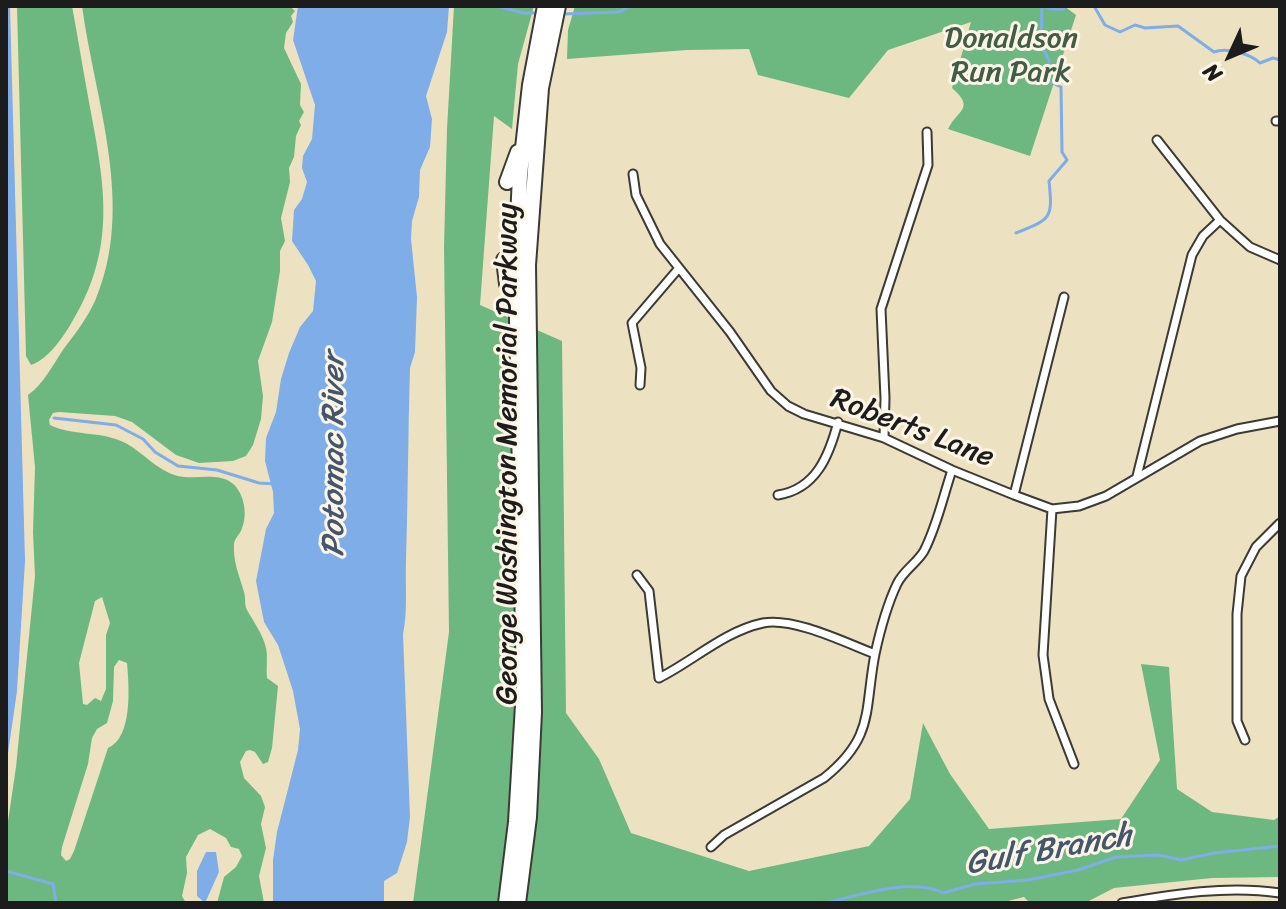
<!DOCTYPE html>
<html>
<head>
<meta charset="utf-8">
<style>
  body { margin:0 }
  #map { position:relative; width:1286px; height:909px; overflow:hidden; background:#ece2c1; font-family:Sriracha,sans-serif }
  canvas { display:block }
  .frame { position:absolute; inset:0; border:8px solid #1c1c1c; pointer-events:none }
  .north { position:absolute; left:1190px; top:16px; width:80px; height:80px; -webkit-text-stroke:6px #fcf5e5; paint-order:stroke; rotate:226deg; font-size:22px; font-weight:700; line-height:32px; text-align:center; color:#1c1c1c }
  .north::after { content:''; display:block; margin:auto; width:28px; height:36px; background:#1c1c1c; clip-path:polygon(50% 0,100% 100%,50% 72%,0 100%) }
</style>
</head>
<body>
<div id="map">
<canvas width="1286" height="909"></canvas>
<div class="frame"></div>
<div class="north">N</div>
</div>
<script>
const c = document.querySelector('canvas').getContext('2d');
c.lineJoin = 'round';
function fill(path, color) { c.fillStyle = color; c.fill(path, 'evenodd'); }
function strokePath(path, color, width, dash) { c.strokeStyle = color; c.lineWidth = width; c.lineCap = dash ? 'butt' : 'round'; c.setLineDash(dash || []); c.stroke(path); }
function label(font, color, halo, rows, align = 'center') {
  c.font = font + ' Sriracha,sans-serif'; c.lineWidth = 6; c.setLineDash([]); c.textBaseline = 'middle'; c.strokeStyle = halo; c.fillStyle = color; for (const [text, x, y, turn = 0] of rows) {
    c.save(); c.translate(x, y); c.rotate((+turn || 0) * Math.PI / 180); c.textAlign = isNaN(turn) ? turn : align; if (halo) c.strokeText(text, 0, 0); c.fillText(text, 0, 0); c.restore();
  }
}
fill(new Path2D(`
  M17,6H72C78,38 83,70 89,102C105,187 118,249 69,327C60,341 48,359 31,365L26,356Z
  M82,6H290L295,11L291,16L293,22L286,33L284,48L301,84L300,105L304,112L299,121L301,125L296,136L294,157L289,168L290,182L281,218L285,241L280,251V271L272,322L258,361L263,396L261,419L253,445L246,456L233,461L199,463L176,455L132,422L115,416L59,412L53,413L49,420L50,425C73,436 98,431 121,441C142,450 155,470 178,476C194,480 218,472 232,483C244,492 248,515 242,528C240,535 235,537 234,544C233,562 239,575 244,592C246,598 244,604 247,610C253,621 263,634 266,648C268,657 266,668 267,678L278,686L272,748L268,762L263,764L255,752L250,750L246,751L240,762L244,778L261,796L265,807L261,824L266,848L259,876L264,903H217L224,877L236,867L242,856L239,849L231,847L226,838L210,829L198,835L186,857L187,873L182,896L186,903H6V835L16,767L35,576L33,532L35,467L28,395C44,384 53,364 65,347C76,333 87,318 95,301C136,206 95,102 82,6ZM102,597L110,623L106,635V689L101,701L95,698L87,705L83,704L79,663L95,601ZM119,660L127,663C129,687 133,737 108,748L74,851L70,859L66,861L61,855L62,847L88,764L92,738L97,729L107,723L113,701L114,667Z
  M454,6H534L518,64L512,129L494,116L480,305L562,341L566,713L599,759L631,833L749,871L869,846L910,799L923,723L950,774L989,829L1121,819L1160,760L1141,664L1169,667L1177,789L1212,812L1274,820L1280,816V877L1212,878L1114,888L1085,903H1030L1024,897L1000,903H413L449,632L444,247L447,129Z
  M575,6H1064L1076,15L1030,156L948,129C957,110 976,109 952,88L971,22L888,50L849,98L758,75L749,49L687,50L567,59L568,30Z`), '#6db880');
fill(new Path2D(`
  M6,6H10L25,561L17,691L6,767Z
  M298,6H449L447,32L426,96L432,119L430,147L420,170L419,197L412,221L411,239L417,297L415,352L410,368C408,432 408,496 406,560C405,585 408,611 403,634L410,817L407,842L397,873L384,881V903H273V860L277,832L298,750L300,729L293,691L278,645L264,622L256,581L266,529L274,513L273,492L265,461L266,438L276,412L281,379L289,353L300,327L313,311L316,281L308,265L292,241L294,210L302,199L307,182L302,168L303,156L312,139L315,105L293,40Z
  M206,852H216L219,872L205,903L197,896V871Z`), '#7eade8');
strokePath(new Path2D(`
  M497,6L523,13H539
  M1044,6L1051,9H1063L1066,6
  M1094,6L1105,25L1120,32L1135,25L1145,28L1178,26L1214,52C1226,47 1251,54 1260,63L1273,58L1280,60
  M563,14L619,12L630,6
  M1016,233C1051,219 1053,219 1049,181L1067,160L1062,152L1061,87L1048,81L1049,60L1041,45L1042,6
  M54,418L116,425L143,439L155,452L178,466L217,470L259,483L275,484
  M6,871L53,884L56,903
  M826,903C859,895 911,877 943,893L975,884L1028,880L1078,870L1116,857L1159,855L1181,860L1214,853L1280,846`), '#7eade8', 3);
const street = new Path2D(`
  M1276,121H1280
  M1157,140L1220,220L1250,247L1280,260
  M633,174L636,195L660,244L730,332L771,391L788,406L804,414L884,438L952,470L1014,495L1052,509L1079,506L1106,496L1200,441L1237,429L1280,421
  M640,385L641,368L632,323L679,268
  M884,438L885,398L881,309L928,165L927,132
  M1137,476L1192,255L1203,236L1220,220
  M778,495C816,489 829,456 838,422
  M1014,495L1064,297
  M1052,509L1043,655L1049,699L1074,764
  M637,575L649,591L659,678C693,661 725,631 763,623C794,617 846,643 875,654
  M1245,740L1237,721V614L1241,576L1256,547L1280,523
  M711,847L724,835L824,778C875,737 864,711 875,654C880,631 887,605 897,584C903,571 917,563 924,551C937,526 943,497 952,470
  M1122,903C1174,894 1227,885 1280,893`);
const highway = new Path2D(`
  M507,182L518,152
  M504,260L507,284L513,298
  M506,903L516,822L524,688L516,265L520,175L530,85L545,6
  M518,903L529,817L534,712L528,265L541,88L558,6`);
strokePath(street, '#3b3a35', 11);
strokePath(highway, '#3b3a35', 18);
strokePath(street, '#fff', 7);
strokePath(highway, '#fff', 14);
label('30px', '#415d47', '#fcf5e5', [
  ["Donaldson",1011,39],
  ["Run Park",1011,73]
]);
label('30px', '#1c1c1c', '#fcf5e5', [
  ["Roberts Lane",912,429,21],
  ["George Washington Memorial Parkway",508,454,-90]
]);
label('italic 32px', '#43566e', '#fcf5e5', [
  ["Potomac River",335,455,-90],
  ["Gulf Branch",1049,851,-10]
]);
</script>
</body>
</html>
